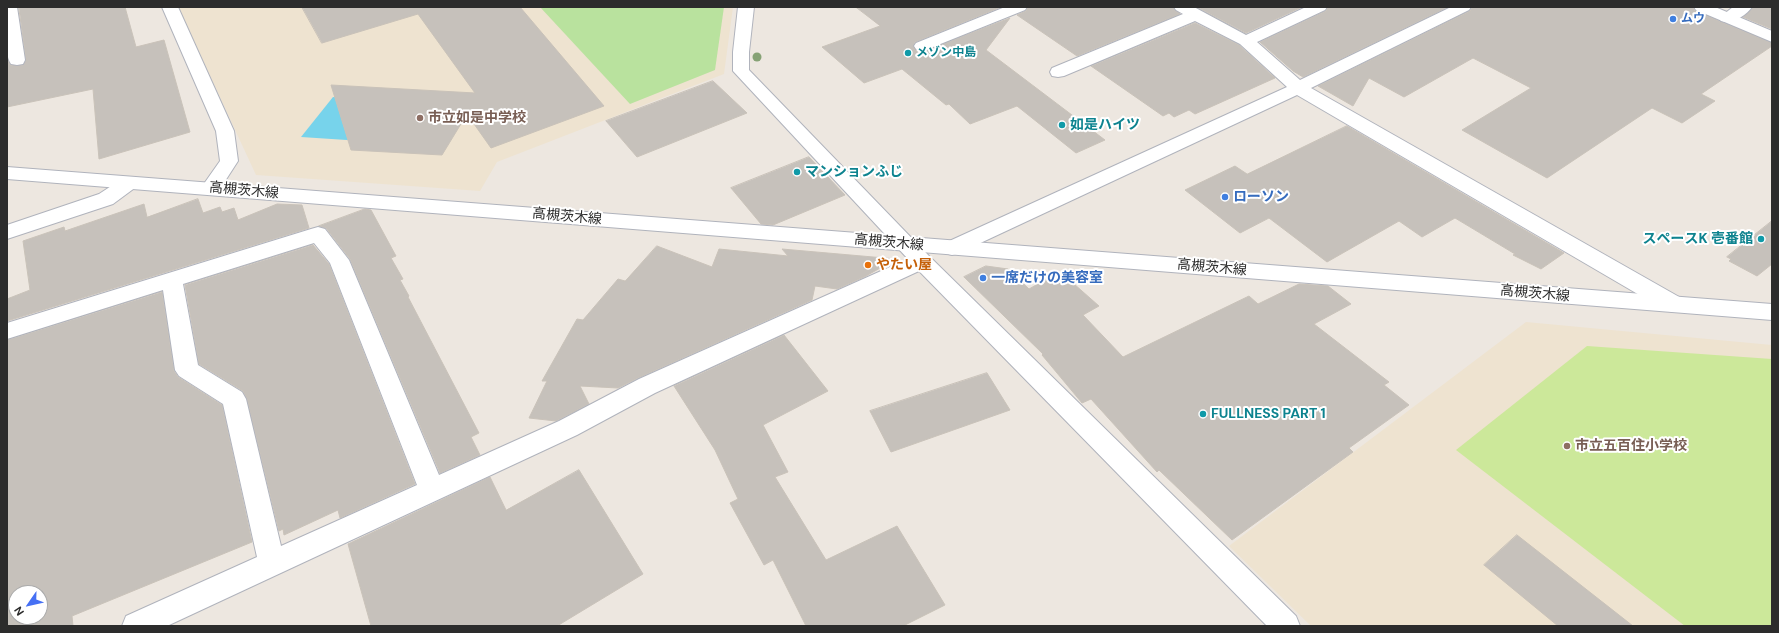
<!DOCTYPE html>
<html>
<head>
<meta charset="utf-8">
<style>
  body { margin:0 }
  #map { position:relative; width:1779px; height:633px; overflow:hidden; background:#ede7e0; font-family:"DM Sans",sans-serif }
  canvas { display:block }
  .frame { position:absolute; inset:0; border:8px solid #2c2c2c; pointer-events:none }
  .north { position:absolute; left:8px; top:585px; width:40px; height:40px; box-sizing:border-box; background:#fff; border:1px solid #ababab; border-radius:50%; rotate:236deg; font-size:11px; font-weight:700; line-height:16px; text-align:center; color:#2c2c2c }
  .north::after { content:''; display:block; margin:auto; width:14px; height:18px; background:#4670f4; clip-path:polygon(50% 0,100% 100%,50% 72%,0 100%) }
</style>
</head>
<body>
<div id="map">
<canvas width="1779" height="633"></canvas>
<div class="frame"></div>
<div class="north">N</div>
</div>
<script>
const c = document.querySelector('canvas').getContext('2d');
c.lineJoin = 'round';
function fill(path, color) { c.fillStyle = color; c.fill(path, 'evenodd'); }
function strokePath(path, color, width, dash) { c.strokeStyle = color; c.lineWidth = width; c.lineCap = dash ? 'butt' : 'round'; c.setLineDash(dash || []); c.stroke(path); }
function label(font, color, halo, rows, align = 'center') {
  c.font = font + ' "DM Sans","Noto Sans JP",sans-serif'; c.lineWidth = 4; c.setLineDash([]); c.textBaseline = 'middle'; c.strokeStyle = halo; c.fillStyle = color; for (const [text, x, y, turn = 0] of rows) {
    c.save(); c.translate(x, y); c.rotate((+turn || 0) * Math.PI / 180); c.textAlign = isNaN(turn) ? turn : align; if (halo) c.strokeText(text, 0, 0); c.fillText(text, 0, 0); c.restore();
  }
}
fill(new Path2D(`
  M178,7H733L724,74L497,162L480,191L256,175Z
  M1526,322L1772,345V626H1311L1229,546Z`), '#eee3d0');
fill(new Path2D(`
  M540,7H724L715,70L630,104Z`), '#b9e29e');
fill(new Path2D(`
  M1587,346L1772,359V626H1685L1456,450Z`), '#cce89a');
fill(new Path2D(`
  M333,97L435,104L408,144L301,137Z`), '#77d3eb');
const building = new Path2D(`
  M19,7H125L136,47L164,40L190,132L99,159L93,89L7,107V59L10,65L17,66L23,65L26,60Z
  M302,7H520L604,106L491,148L467,114L442,155L351,150L331,85L475,93L418,14L322,43Z
  M856,7H1001L915,42L913,47L916,50L922,52L1010,18L986,50L1105,140L1076,153L1017,106L970,124L949,104L946,105L902,69L864,83L822,47L880,26Z
  M1028,7H1173L1180,14L1077,56L1017,15L1026,11Z
  M1197,7H1302L1246,33Z
  M1328,7H1448L1303,77L1293,71L1260,42L1326,11Z
  M1472,7H1693L1695,11L1772,43V46L1701,94L1715,101L1682,123L1652,108L1547,178L1462,130L1531,88L1473,58L1404,97L1369,78L1353,106L1318,86L1470,11Z
  M1753,7H1772V29L1743,17Z
  M1195,23L1239,45L1275,78L1195,114L1189,110L1174,117L1169,113L1163,116L1091,66Z
  M713,81L747,113L637,157L606,121Z
  M1347,126L1564,253L1541,269L1513,255L1515,254L1455,218L1422,237L1399,221L1327,262L1269,218L1240,233L1185,190L1235,166L1247,174Z
  M809,157L845,195L773,225L761,224L731,188Z
  M198,199L203,213L220,207L222,212L234,208L238,220L277,204L302,205L309,228L7,321V299L30,290L23,241L64,227L65,231L144,204L147,217Z
  M365,209L371,210L396,256L391,258L403,279L400,280L409,296L408,297L479,433L471,437L480,455L440,473L350,259L326,228L319,226Z
  M1772,221V264L1757,276L1729,261L1731,259L1727,257Z
  M313,245L329,264L415,484L340,518L338,510L284,535L283,529L279,531L247,399L243,391L199,364L185,285Z
  M657,246L712,267L719,249L788,256L782,249L896,259L866,276L837,289L815,286L812,300L638,378L618,388L580,386L589,404L556,421L529,418L547,381H542L577,319L583,320L618,279L625,281Z
  M986,266L1008,269L1029,289L1054,275L1058,279L1065,276L1099,306L1083,315L1123,357L1249,296L1258,304L1299,284L1328,286L1351,304L1314,324L1389,382L1384,385L1409,405L1349,448L1353,452L1232,540L1159,470L1157,472L1091,399L1082,403L1042,355L1043,354L964,277Z
  M162,292L174,371L178,377L222,405L252,542L72,616L73,626H7V340ZM16,593H40V617H16Z
  M784,335L828,391L763,425L788,472L775,477L826,560L897,526L945,605L903,626H806L773,560L764,565L730,503L738,499L715,450L674,386Z
  M987,373L1010,410L891,452L870,411Z
  M579,470L643,574L557,626H371L348,544L490,477L506,510Z
  M1517,535L1633,626H1558L1484,565Z`);
fill(building, '#c6c1bb');
strokePath(building, '#c9c2b9', 1);
const minor = new Path2D(`
  M7,7H17L25,60L23,64L17,65L11,64C3,52 7,21 7,7Z
  M162,7H178L234,131L238,161L218,192L211,194L204,192L201,188L220,161L216,131Z
  M738,7H754L749,52V70L929,256L1296,616L1300,626H1267L919,271L655,393L577,435L167,626H122L126,616L257,557L223,404L179,376L175,370L163,290L7,339V323L311,229L318,227L325,229L349,260L439,475L559,421L639,379L908,259L733,71V52ZM314,243L330,263L417,485L281,546L246,399L242,392L198,365L183,284Z
  M1005,7H1027L1025,10L928,49L922,51L916,49L914,46L916,43Z
  M1174,7H1194L1246,35L1306,7H1327L1325,10L1257,42L1300,80L1451,7H1471L1469,10L1311,88L1681,298L1684,304L1681,310L1673,312L1665,310L1297,95L959,253L952,255L945,253L942,248L945,243L1287,87L1240,44L1195,21L1064,76L1058,77L1052,76L1050,72L1052,68L1183,14L1176,10Z
  M1733,7H1752C1746,16 1732,24 1721,21L1719,18Z
  M129,177L136,179L139,183L136,187L113,204L7,239V225L99,194L122,179Z`);
const tertiary = new Path2D(`
  M1694,7H1715L1772,31V42L1696,10Z`);
const secondary = new Path2D(`
  M7,167L1772,304V320L7,179Z`);
strokePath(minor, '#b0b3bc', 2);
strokePath(tertiary, '#b0b3bc', 2);
strokePath(secondary, '#b0b3bc', 2);
fill(minor, '#fff');
fill(tertiary, '#fff');
fill(secondary, '#fff');
c.fillStyle = '#86a275';
for (const [x, y] of [
  [757,57]
]) { c.beginPath(); c.arc(x, y, 4.5, 0, 2 * Math.PI); c.fill(); }
for (const [x, y, r, color] of [
  [1673,19,4,"#3f7fe0"],
  [908,53,4,"#0f9aa8"],
  [420,118,4,"#8d6e63"],
  [1062,125,4,"#0f9aa8"],
  [797,172,4,"#0f9aa8"],
  [1225,197,4,"#3f7fe0"],
  [1761,239,4,"#0f9aa8"],
  [868,265,4,"#e8710a"],
  [983,278,4,"#3f7fe0"],
  [1203,414,4,"#0f9aa8"],
  [1567,446,4,"#8d6e63"]
]) { const dot = new Path2D(); dot.arc(x, y, r, 0, 2 * Math.PI); c.fillStyle = color; c.fill(dot); strokePath(dot, '#fff', 1.5); }
label('bold 12px', '#366cbe', '#fff', [
  ["ムウ",1681,19]
], 'left');
label('bold 12px', '#0d838f', '#fff', [
  ["メゾン中島",916,53]
], 'left');
label('bold 14px', '#785e54', '#fff', [
  ["市立如是中学校",428,118],
  ["市立五百住小学校",1575,446]
], 'left');
label('bold 14px', '#0d838f', '#fff', [
  ["如是ハイツ",1070,125],
  ["マンションふじ",805,172],
  ["スペースK 壱番館",1753,239,"right"],
  ["FULLNESS PART 1",1211,414]
], 'left');
label('14px', '#2c2c2c', '#fff', [
  ["高槻茨木線",244,191,5],
  ["高槻茨木線",567,217,5],
  ["高槻茨木線",889,243,5],
  ["高槻茨木線",1212,268,5],
  ["高槻茨木線",1535,294,5]
]);
label('bold 14px', '#366cbe', '#fff', [
  ["ローソン",1233,197],
  ["一席だけの美容室",991,278]
], 'left');
label('bold 14px', '#c56008', '#fff', [
  ["やたい屋",876,265]
], 'left');
</script>
</body>
</html>
